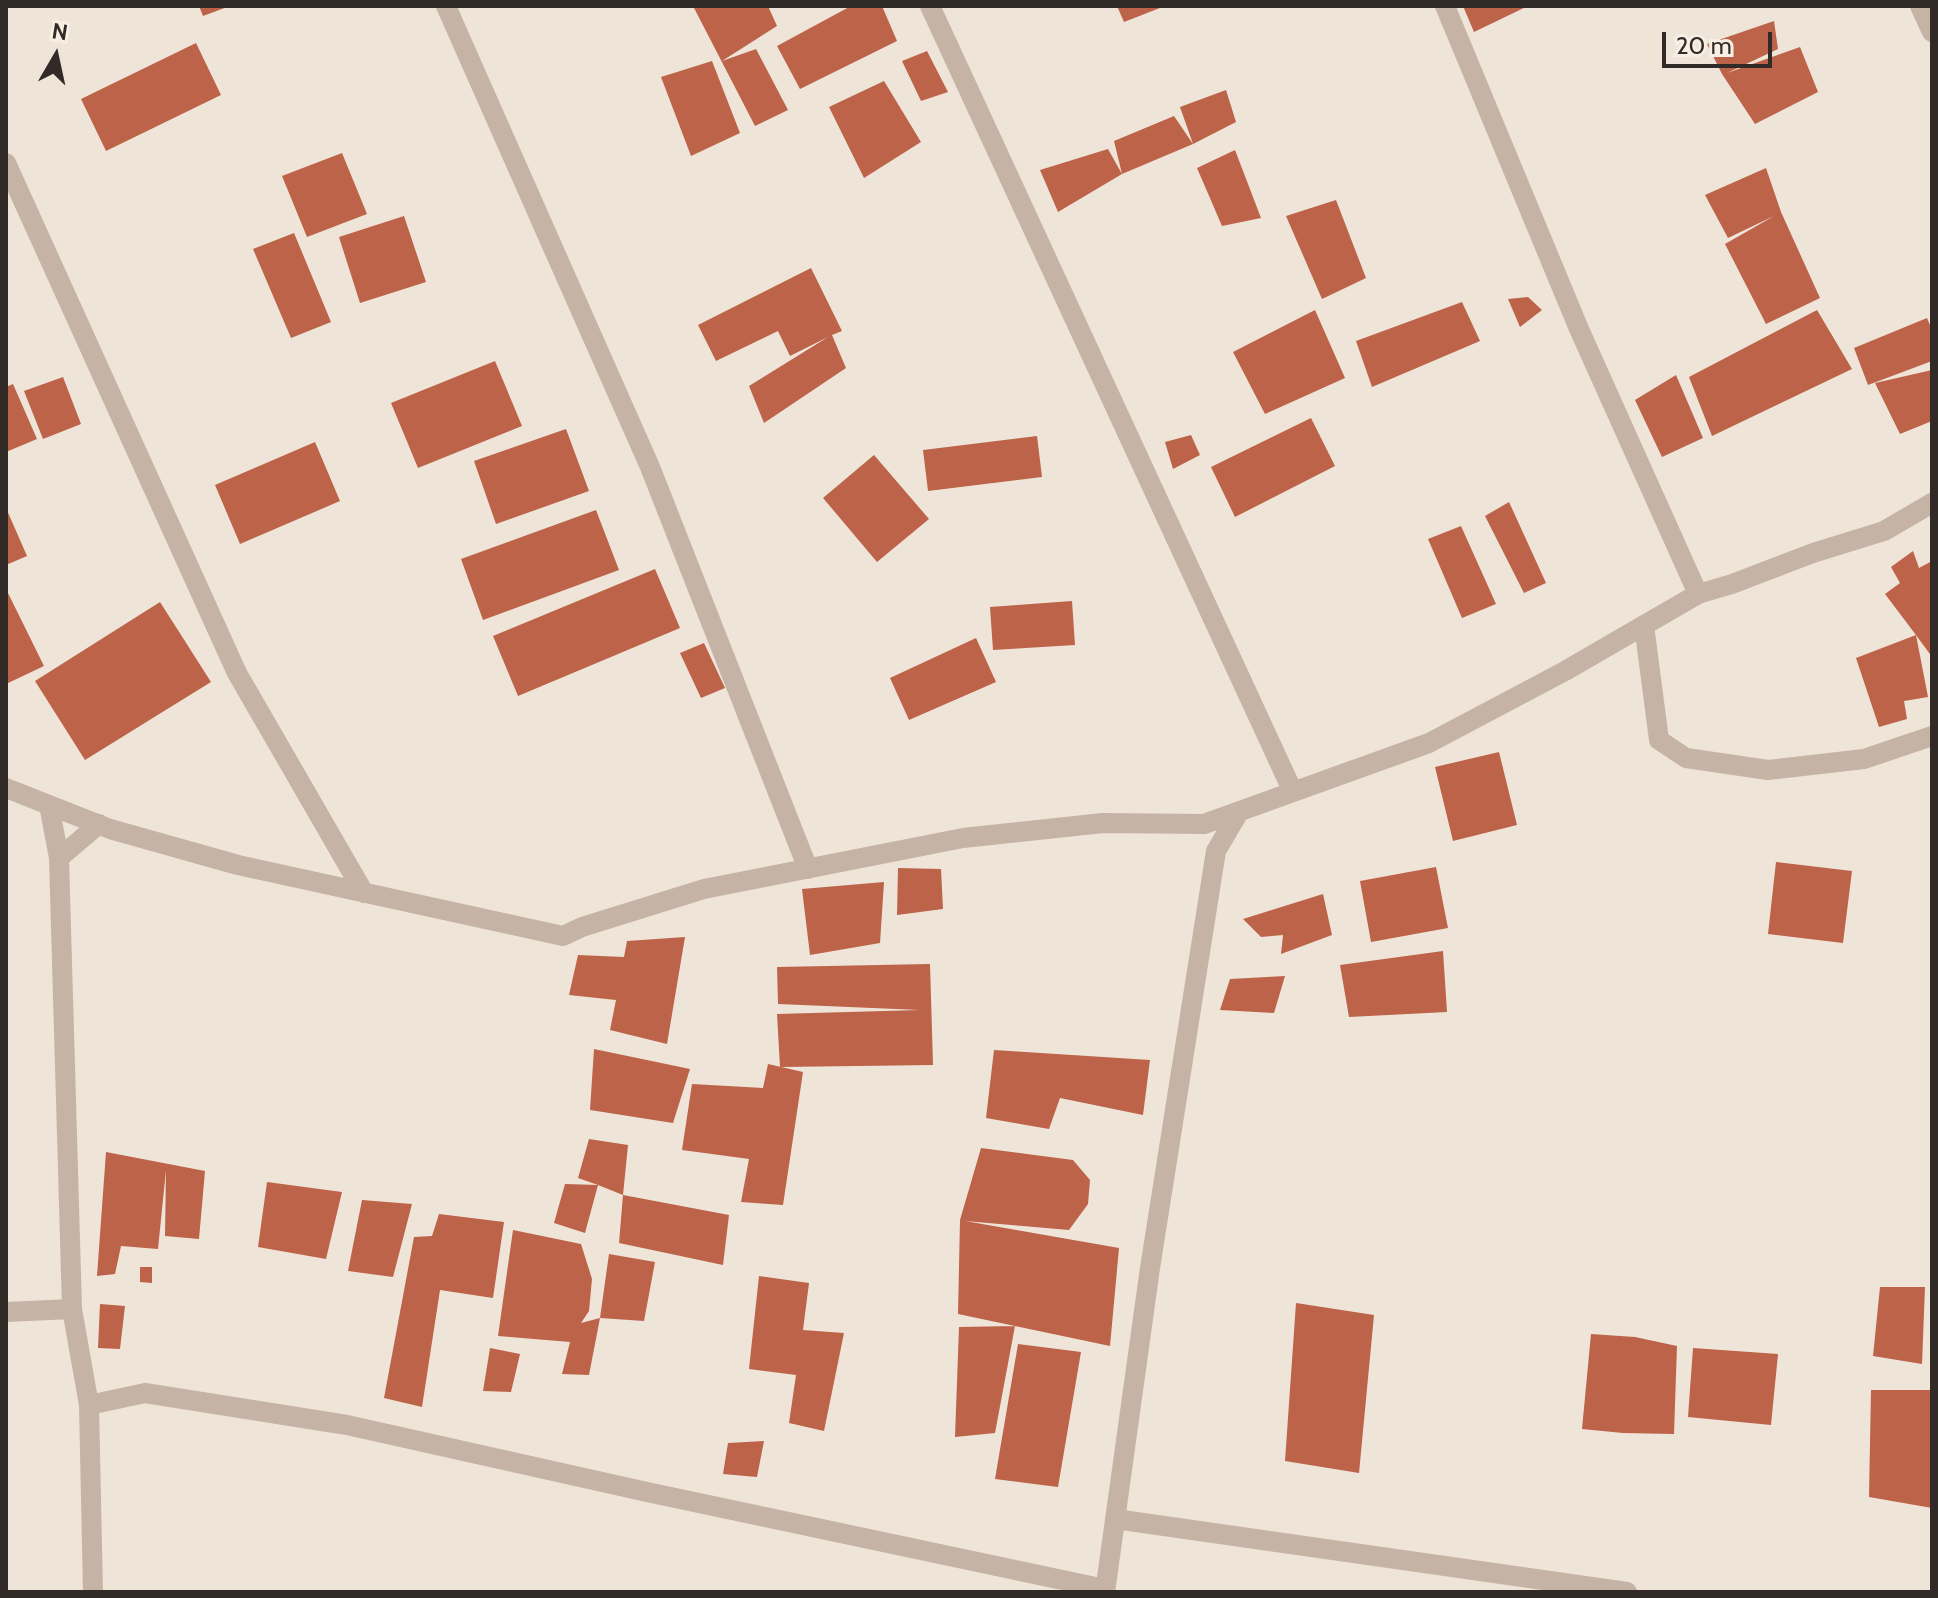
<!DOCTYPE html>
<html>
<head>
<meta charset="utf-8">
<style>
  body { margin:0 }
  #map { position:relative; width:1938px; height:1598px; overflow:hidden; background:#efe4d8; font-family:Cabin,sans-serif }
  canvas { display:block }
  .frame { position:absolute; inset:0; border:8px solid #322a26; pointer-events:none }
  .north { position:absolute; left:16px; top:16px; width:80px; height:80px; -webkit-text-stroke:6px #f7eee4; paint-order:stroke; rotate:9deg; font-size:22px; font-weight:700; line-height:32px; text-align:center; color:#322a26 }
  .north::after { content:''; display:block; margin:auto; width:28px; height:36px; background:#322a26; clip-path:polygon(50% 0,100% 100%,50% 72%,0 100%) }
  .scale { position:absolute; left:1662px; top:32px; width:110px; height:36px; box-sizing:border-box; border:4px solid #322a26; border-top:0; padding-left:10px; font-size:24px; line-height:28px; white-space:nowrap; color:#322a26; -webkit-text-stroke:6px #f7eee4; paint-order:stroke }
</style>
</head>
<body>
<div id="map">
<canvas width="1938" height="1598"></canvas>
<div class="frame"></div>
<div class="north">N</div>
<div class="scale">20 m</div>
</div>
<script>
const c = document.querySelector('canvas').getContext('2d');
c.lineJoin = 'round';
function fill(path, color) { c.fillStyle = color; c.fill(path, 'evenodd'); }
function strokePath(path, color, width, dash) { c.strokeStyle = color; c.lineWidth = width; c.lineCap = dash ? 'butt' : 'round'; c.setLineDash(dash || []); c.stroke(path); }
fill(new Path2D(`
  M199,6H230L203,16Z
  M693,6H768L777,26L722,61L756,49L788,110L755,126Z
  M851,6H882L897,41L800,89L777,46Z
  M1117,6H1165L1124,22Z
  M1463,6H1528L1474,32Z
  M1774,21L1778,49L1727,73L1800,47L1818,92L1755,124L1722,74L1707,44Z
  M196,43L221,95L106,151L81,99Z
  M927,51L948,92L921,101L902,61Z
  M712,61L740,133L691,156L661,77Z
  M884,81L921,142L864,178L829,107Z
  M1226,90L1236,122L1193,144L1180,107Z
  M1174,116L1193,144L1122,174L1058,212L1040,170L1108,149L1122,174L1114,141Z
  M1235,150L1261,218L1222,226L1197,168Z
  M342,153L367,214L307,237L282,176Z
  M1766,168L1781,212L1820,298L1766,324L1725,244L1774,216L1728,238L1705,195Z
  M1336,200L1366,278L1322,299L1286,216Z
  M404,216L426,282L360,303L339,237Z
  M294,233L331,322L291,338L253,249Z
  M811,268L842,331L832,335L846,368L764,423L749,386L828,337L790,356L778,331L716,361L698,325Z
  M1528,297L1542,310L1520,327L1508,299Z
  M1462,302L1480,341L1372,387L1356,341Z
  M1315,310L1345,378L1265,414L1233,352Z
  M1817,310L1852,369L1712,436L1689,377Z
  M1927,318L1932,330V361L1868,385L1854,348Z
  M495,361L522,426L418,468L391,403Z
  M1932,370V421L1900,434L1875,383Z
  M1676,375L1703,438L1662,457L1635,400Z
  M63,377L81,424L43,439L24,391Z
  M13,384L37,439L6,452V387Z
  M1311,418L1335,466L1235,517L1211,467Z
  M566,429L589,491L496,524L474,461Z
  M1191,435L1200,455L1173,469L1165,442Z
  M1037,436L1042,477L928,491L923,450Z
  M315,442L340,501L240,544L215,485Z
  M874,455L929,519L877,562L823,498Z
  M1509,502L1546,583L1524,593L1485,516Z
  M6,508L27,556L6,565Z
  M596,510L619,570L483,620L461,559Z
  M1461,526L1496,604L1462,618L1428,539Z
  M1913,551L1919,568L1932,561V657L1916,635L1928,697L1904,701L1907,719L1879,727L1856,658L1916,635L1885,594L1900,583L1891,567Z
  M655,569L680,628L518,696L493,636Z
  M6,589L44,666L6,684Z
  M1072,601L1075,645L993,650L990,607Z
  M160,602L211,682L85,760L35,681Z
  M976,638L996,682L909,720L890,678Z
  M704,643L725,688L701,698L680,653Z
  M1499,752L1517,825L1453,841L1435,767Z
  M1776,862L1852,871L1843,943L1768,934Z
  M1436,867L1448,928L1371,942L1360,881Z
  M898,868L941,869L943,909L897,915Z
  M884,882L880,943L810,955L802,889Z
  M1323,894L1332,935L1281,954L1283,935L1261,937L1243,919Z
  M685,937L667,1044L610,1030L616,1000L569,995L578,955L624,957L627,941Z
  M1443,951L1447,1012L1349,1017L1340,965Z
  M930,964L933,1065L780,1067L777,1014L920,1010L778,1004L777,967Z
  M1285,976L1274,1013L1220,1010L1230,979Z
  M594,1049L690,1069L673,1123L590,1110Z
  M994,1050L1150,1060L1143,1115L1060,1098L1049,1129L986,1118Z
  M768,1064L803,1072L783,1205L741,1202L749,1159L682,1150L692,1084L763,1088Z
  M589,1139L628,1145L623,1195L729,1215L723,1265L619,1243L623,1195L598,1185L585,1233L554,1223L565,1184L598,1185L578,1178Z
  M981,1148L1073,1160L1090,1180L1088,1204L1069,1230L965,1221L1119,1248L1110,1346L958,1314L960,1220Z
  M106,1152L205,1171L199,1239L165,1236L166,1170L158,1249L121,1246L115,1274L97,1276Z
  M267,1182L342,1192L326,1259L258,1247Z
  M362,1200L412,1204L393,1277L348,1271Z
  M439,1214L504,1222L493,1298L440,1290L422,1407L384,1398L414,1237L432,1236Z
  M513,1230L581,1244L592,1279L589,1311L581,1323L600,1318L589,1375L562,1374L570,1342L498,1336Z
  M609,1254L655,1262L644,1321L600,1318Z
  M140,1267H152V1283L140,1282Z
  M759,1276L809,1283L803,1330L844,1333L824,1431L789,1423L796,1375L749,1369Z
  M1880,1287H1925L1922,1364L1873,1356Z
  M1296,1303L1374,1315L1359,1473L1285,1461Z
  M100,1304L125,1306L120,1349L98,1348Z
  M1015,1326L995,1433L955,1437L959,1327Z
  M1591,1334L1635,1337L1677,1346L1674,1434L1623,1433L1582,1429Z
  M1018,1344L1081,1352L1058,1487L995,1479Z
  M490,1348L520,1354L511,1392L483,1391Z
  M1693,1348L1778,1354L1771,1425L1688,1417Z
  M1871,1390H1932V1508L1869,1497Z
  M764,1441L757,1477L723,1474L728,1443Z`), '#bc6349');
strokePath(new Path2D(`
  M446,6L650,467L808,869
  M930,6L1293,792
  M1445,6L1579,329L1698,594
  M1920,6L1932,32
  M6,163L237,673L364,893
  M1644,625L1659,740L1686,758L1768,770L1864,759L1932,736
  M6,788L110,829L238,865L563,936L582,927L704,889L963,838L1103,823L1204,824L1429,743L1565,671L1698,594L1732,584L1813,553L1884,531L1932,503
  M49,805L59,858L72,1309L89,1405L93,1592
  M59,858L99,824
  M6,1312L72,1309
  M89,1405L145,1393L347,1425L647,1492L1105,1589
  M1115,1519L1627,1592
  M1105,1592L1150,1268L1216,851L1239,812`), '#c5b4a5', 20);
</script>
</body>
</html>
